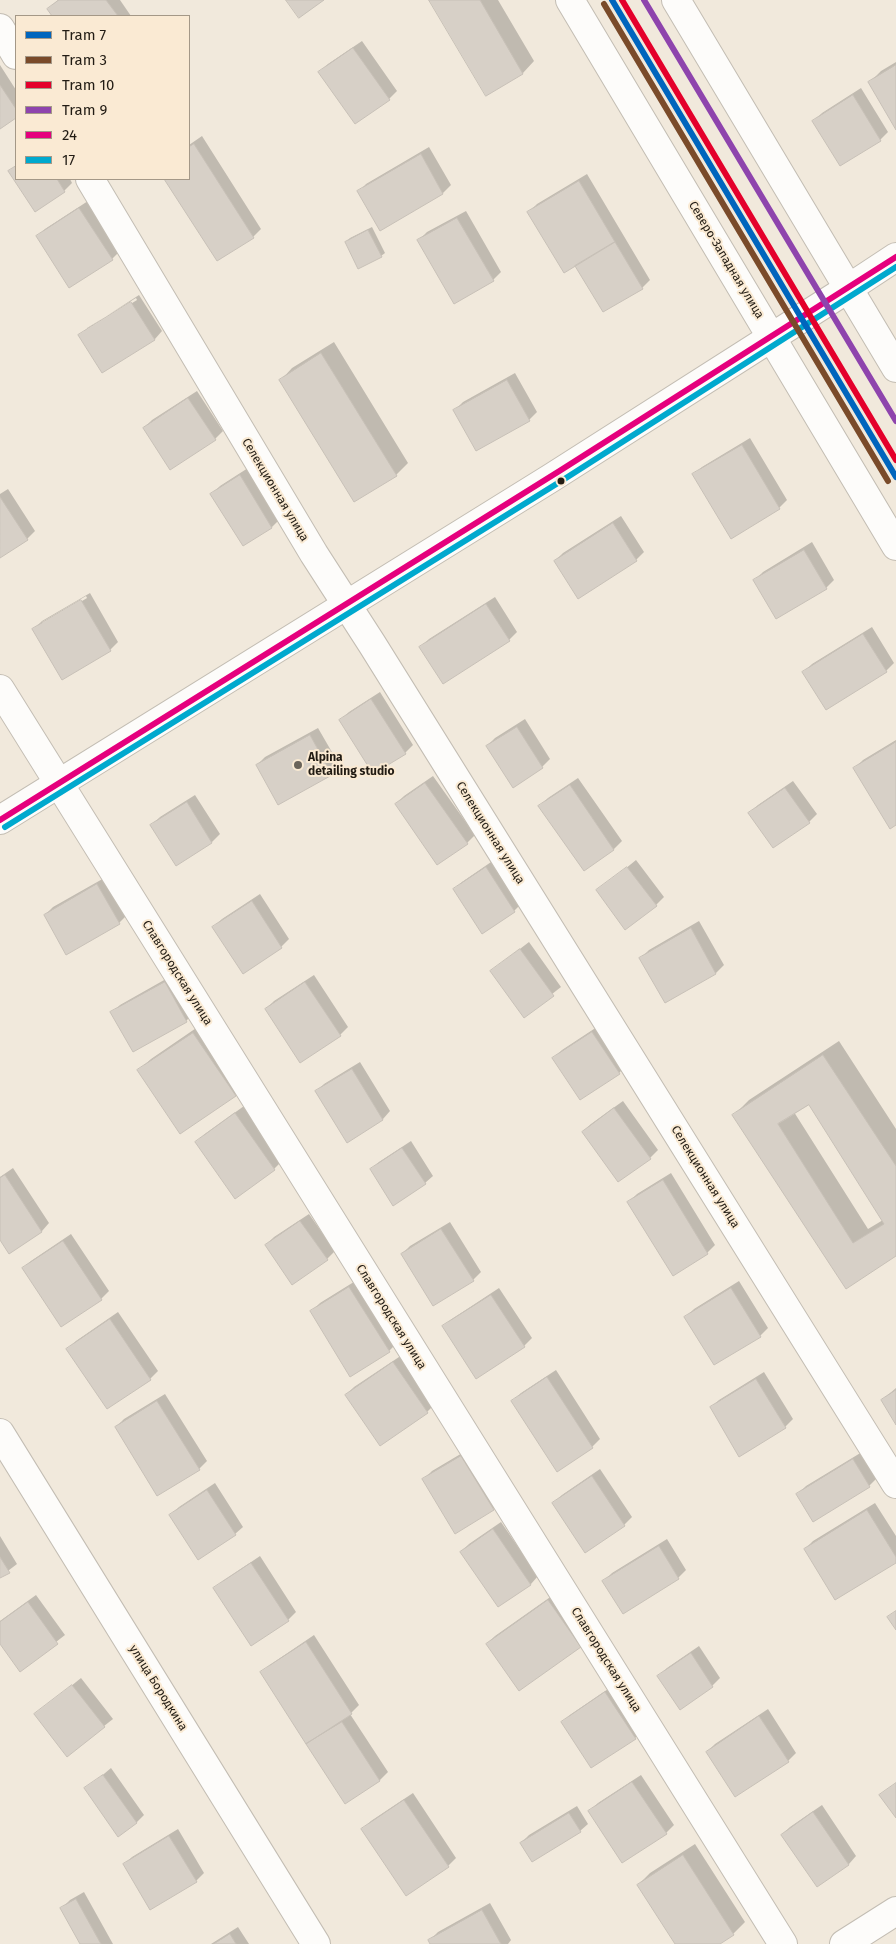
<!DOCTYPE html>
<html>
<head>
<meta charset="utf-8">
<style>
  body { margin:0 }
  #map { position:relative; width:896px; height:1944px; overflow:hidden; background:#f1e9dc; font-family:"Fira Sans",sans-serif }
  canvas { display:block }
  .legend { position:absolute; left:15px; top:15px; width:175px; height:165px; box-sizing:border-box; background:#faead3; border:1px solid #a49887; margin:0; padding:6px 9px; list-style:none; font-size:15px; color:#221c14 }
  .legend li { display:flex; align-items:center; gap:10px; height:25px }
  .legend b { width:25px; border:1px solid #a49887 }
</style>
</head>
<body>
<div id="map">
<canvas width="896" height="1944"></canvas>
<ul class="legend">
<li><b style="height:6px;background:#0065bd"></b>Tram 7</li>
<li><b style="height:6px;background:#7a4b2a"></b>Tram 3</li>
<li><b style="height:6px;background:#e4002b"></b>Tram 10</li>
<li><b style="height:6px;background:#8e44ad"></b>Tram 9</li>
<li><b style="height:6px;background:#e5007d"></b>24</li>
<li><b style="height:6px;background:#00a9ce"></b>17</li>
</ul>
</div>
<script>
const c = document.querySelector('canvas').getContext('2d');
c.lineJoin = 'round';
function fill(path, color) { c.fillStyle = color; c.fill(path, 'evenodd'); }
function strokePath(path, color, width, dash) { c.strokeStyle = color; c.lineWidth = width; c.lineCap = dash ? 'butt' : 'round'; c.setLineDash(dash || []); c.stroke(path); }
function label(font, color, halo, rows, align = 'center') {
  c.font = font + ' "Fira Sans",sans-serif'; c.lineWidth = 4; c.setLineDash([]); c.textBaseline = 'middle'; c.strokeStyle = halo; c.fillStyle = color; for (const [text, x, y, turn = 0] of rows) {
    c.save(); c.translate(x, y); c.rotate((+turn || 0) * Math.PI / 180); c.textAlign = isNaN(turn) ? turn : align; if (halo) c.strokeText(text, 0, 0); c.fillText(text, 0, 0); c.restore();
  }
}
fill(new Path2D(`
  M58,0H120L131,16H54L48,9Z
  M430,0H498L534,61L523,73L486,95Z
  M362,41L397,91L389,99L320,72L328,64Z
  M896,62V127L869,83L881,71Z
  M0,65L16,90V117L0,128Z
  M861,88L888,132L880,140L814,121L822,113Z
  M202,136L261,229L253,237L218,260L166,179H189V145Z
  M429,147L451,185L443,193L380,229L359,192L366,184Z
  M16,165V179H70L72,183L64,191L35,210L10,171Z
  M587,174L650,280L642,288L576,264L529,212L537,204Z
  M88,201L120,251L112,259L37,237L45,229Z
  M466,211L501,272L493,280L419,240L427,232Z
  M372,227L385,253L381,256L346,242L350,238Z
  M139,295L162,331L155,339L80,336L88,328ZM136,298L137,300L87,331V328Z
  M334,342L408,463L396,475L281,380L292,368Z
  M515,373L537,412L529,420L455,410L463,402Z
  M197,391L223,431L215,439L144,428L152,420Z
  M750,438L787,500L779,508L731,537L694,475L702,467Z
  M248,468L280,519L272,527L244,545L212,494L220,486Z
  M8,489L35,531L27,539L0,556V494Z
  M621,516L644,552L636,560L555,561L563,553Z
  M812,542L834,580L826,588L776,617L755,580L763,572Z
  M90,593L118,642L110,650L34,629L42,621ZM86,596L87,598L42,625V622Z
  M495,597L517,632L509,640L421,647L429,639Z
  M872,627L894,663L886,671L804,672L812,664Z
  M380,692L413,745L405,753L341,720L349,712Z
  M525,719L550,759L542,767L487,746L495,738Z
  M318,728L340,766L332,774L279,804L257,765L265,757Z
  M896,740V824L855,768L863,760Z
  M433,776L475,835L467,843L396,804L404,796Z
  M578,778L622,841L614,849L584,870L540,806L548,798Z
  M793,781L817,814L809,822L750,813L758,805Z
  M195,795L220,834L212,842L176,864L152,825L160,817Z
  M494,860L522,903L514,911L454,890L462,882Z
  M636,860L664,897L656,905L598,891Z
  M106,877L127,915L119,923L45,915L53,907Z
  M260,894L289,939L281,947L214,927L222,919Z
  M699,921L724,965L716,973L665,1001L641,958L649,950Z
  M529,942L561,987L524,1016L491,971Z
  M173,975L194,1013L186,1021L112,1013L120,1005Z
  M314,975L348,1027L340,1035L266,1009L274,1001Z
  M205,1022L247,1083L235,1095L139,1070L151,1059Z
  M600,1025L627,1065L619,1073L554,1058L562,1050Z
  M839,1041L896,1129V1254L847,1287L734,1115L749,1100ZM809,1103L883,1220L868,1229L794,1112Z
  M360,1062L390,1111L383,1119L347,1141L316,1092L324,1084Z
  M623,1101L658,1150L650,1158L583,1132L591,1124Z
  M244,1106L282,1161L274,1169L235,1197L197,1142L205,1134Z
  M411,1141L433,1176L425,1183L371,1170L379,1162Z
  M13,1168L49,1223L42,1231L9,1252L0,1238V1177Z
  M671,1173L715,1245L707,1253L629,1202L637,1194Z
  M309,1214L335,1251L327,1259L266,1245L274,1237Z
  M450,1222L481,1272L473,1280L402,1254L410,1246Z
  M71,1234L109,1291L101,1299L62,1325L23,1269L31,1261Z
  M357,1280L397,1343L389,1351L312,1311L320,1303Z
  M739,1281L768,1328L760,1336L686,1317L694,1309Z
  M499,1288L532,1338L524,1346L444,1326L452,1319Z
  M118,1312L158,1371L150,1379L68,1349L76,1341Z
  M402,1355L435,1404L427,1412L346,1395L354,1387Z
  M556,1370L600,1439L592,1447L513,1401L521,1393Z
  M764,1372L793,1419L785,1427L711,1408L719,1400Z
  M896,1388V1422L882,1400Z
  M165,1394L207,1461L199,1469L116,1427L124,1419Z
  M469,1449L501,1501L493,1509L424,1479L432,1471Z
  M862,1452L877,1478L869,1486L798,1494L806,1486Z
  M600,1469L632,1517L624,1525L554,1503L562,1495Z
  M215,1483L243,1527L235,1534L171,1515L179,1507Z
  M875,1503L896,1536V1561L805,1549L813,1541Z
  M501,1522L538,1576L531,1584L498,1606L461,1552L469,1544Z
  M0,1536L17,1564L0,1577Z
  M667,1539L686,1570L678,1578L604,1581L612,1573Z
  M260,1556L296,1612L288,1620L215,1589L223,1581Z
  M556,1593L589,1638L581,1646L520,1689L487,1644L495,1636Z
  M36,1595L65,1635L20,1670L0,1642V1621Z
  M314,1635L359,1705L350,1714L388,1772L380,1780L346,1802L262,1673L270,1665Z
  M699,1646L720,1678L712,1686L659,1676L667,1668Z
  M81,1678L113,1719L67,1755L35,1715Z
  M614,1685L643,1730L635,1738L562,1723L570,1715Z
  M768,1709L796,1753L788,1761L707,1752L715,1744Z
  M111,1768L144,1815L136,1823L86,1789Z
  M641,1775L674,1825L666,1833L590,1811L598,1803Z
  M413,1793L456,1858L448,1866L407,1894L363,1829L371,1821Z
  M822,1805L856,1856L849,1864L817,1885L782,1835L790,1827Z
  M577,1806L588,1824L580,1831L521,1843L529,1835Z
  M178,1829L204,1873L196,1881L124,1865L132,1857Z
  M695,1844L745,1922L733,1934L718,1944H676L638,1885L650,1873Z
  M84,1892L113,1944H82L62,1908L70,1900Z
  M490,1903L511,1940L508,1944H432L430,1940L438,1932Z
  M238,1927L249,1944H211Z`), '#0003');
const building = new Path2D(`
  M59,0H106L118,16H52L47,9Z
  M286,0H324L299,18Z
  M429,0H480L523,74L486,96Z
  M353,48L390,100L355,124L318,72Z
  M896,65V130L868,82Z
  M0,85L16,109V118L0,129Z
  M853,95L881,141L840,166L812,121Z
  M194,144L254,238L217,261L164,179H189V147Z
  M421,154L443,194L380,231L357,191Z
  M16,166V179H57L65,192L35,212L8,171Z
  M579,181L615,242L564,273L527,212Z
  M79,208L113,260L69,288L36,236Z
  M457,218L494,281L454,304L417,240Z
  M368,230L382,257L358,269L345,242Z
  M615,242L643,289L603,312L575,266Z
  M131,302L155,340L102,373L78,335Z
  M321,353L397,476L354,502L279,380Z
  M507,380L530,421L476,451L453,410Z
  M188,398L216,440L170,470L143,428Z
  M742,445L780,509L731,539L692,474Z
  M240,475L272,528L243,546L210,494Z
  M0,497L28,540L0,558Z
  M613,523L637,561L578,599L554,561Z
  M804,550L827,589L776,619L753,580Z
  M81,600L111,651L62,680L32,629Z
  M486,604L510,641L443,684L419,647Z
  M863,634L887,672L826,710L802,672Z
  M371,699L406,754L373,774L339,720Z
  M517,727L543,768L513,788L486,746Z
  M310,735L332,775L278,805L256,765Z
  M896,742V825L890,829L853,768Z
  M425,783L468,844L437,865L395,804Z
  M570,785L614,850L584,871L538,806Z
  M785,788L810,823L773,848L748,813Z
  M187,802L212,843L176,866L150,825Z
  M486,867L515,912L482,934L453,889Z
  M627,867L657,906L625,930L596,890Z
  M97,884L120,924L66,955L44,915Z
  M252,901L282,948L243,974L212,927Z
  M691,928L716,974L665,1003L639,958Z
  M520,949L554,996L524,1018L490,971Z
  M165,982L187,1022L133,1052L110,1012Z
  M305,982L341,1036L300,1063L265,1009Z
  M592,1032L620,1074L580,1100L552,1058Z
  M193,1033L236,1096L180,1134L137,1070Z
  M823,1055L896,1166V1256L846,1289L732,1115ZM809,1105L884,1224L853,1243L778,1124Z
  M352,1069L383,1120L347,1143L315,1091Z
  M614,1108L651,1159L618,1182L582,1132Z
  M235,1113L275,1170L235,1199L195,1142Z
  M402,1148L426,1184L393,1206L370,1169Z
  M5,1175L42,1232L9,1254L0,1240V1178Z
  M663,1180L708,1254L673,1276L627,1202Z
  M300,1221L328,1260L292,1285L265,1245Z
  M441,1229L474,1281L433,1306L401,1254Z
  M63,1241L102,1300L61,1327L22,1268Z
  M349,1287L390,1352L350,1377L310,1311Z
  M731,1288L761,1337L714,1365L684,1317Z
  M491,1295L525,1347L476,1379L442,1326Z
  M110,1319L151,1380L107,1409L66,1349Z
  M393,1362L428,1413L380,1446L345,1395Z
  M547,1377L593,1448L557,1472L511,1401Z
  M756,1379L786,1428L739,1457L710,1407Z
  M896,1390V1425L881,1400Z
  M157,1401L200,1470L157,1496L115,1427Z
  M461,1456L494,1510L455,1534L422,1479Z
  M853,1459L870,1487L813,1522L796,1494Z
  M592,1476L625,1526L585,1553L552,1503Z
  M207,1490L236,1535L198,1560L169,1515Z
  M867,1510L896,1557V1563L835,1600L804,1549Z
  M493,1529L531,1585L498,1607L460,1552Z
  M659,1546L679,1579L623,1614L602,1581Z
  M0,1557L10,1573L0,1578Z
  M251,1563L289,1621L251,1646L213,1588Z
  M548,1600L581,1647L519,1691L486,1644Z
  M28,1602L58,1644L20,1672L0,1644V1622Z
  M896,1611V1630L887,1617Z
  M306,1642L352,1714L306,1744L260,1672Z
  M691,1653L713,1687L680,1710L657,1676Z
  M72,1685L105,1727L67,1757L34,1714Z
  M605,1692L636,1739L591,1768L561,1722Z
  M759,1716L789,1762L735,1797L706,1752Z
  M342,1722L380,1781L345,1804L306,1744Z
  M103,1775L137,1823L118,1837L84,1788Z
  M632,1782L667,1834L622,1863L588,1811Z
  M896,1783V1818L879,1795Z
  M404,1800L449,1867L406,1896L361,1829Z
  M813,1812L849,1865L817,1887L781,1835Z
  M569,1813L581,1832L532,1862L520,1843Z
  M169,1836L197,1882L150,1910L123,1864Z
  M683,1855L734,1935L720,1944H675L637,1885Z
  M76,1899L101,1944H80L60,1908Z
  M482,1910L501,1944H430L428,1940Z
  M230,1934L236,1944H214Z`);
fill(building, '#d7d0c7');
strokePath(building, '#c7c0b7', 1);
const minor = new Path2D(`
  M0,28L16,55
  M90,179L314,554L372,644L896,1484
  M849,288L896,257
  M0,689L783,1944
  M0,1433L316,1944
  M844,1944L896,1911`);
const major = new Path2D(`
  M570,0L896,546
  M676,0L896,368
  M0,820L551,478L849,288`);
strokePath(minor, '#c3bdb3', 30);
strokePath(major, '#c3bdb3', 30);
strokePath(minor, '#fdfcfa', 28);
strokePath(major, '#fdfcfa', 28);
strokePath(new Path2D(`
  M0,820L561,470L896,257`), '#e5007d', 6);
strokePath(new Path2D(`
  M5,827L566,478L896,267`), '#00a9ce', 6);
strokePath(new Path2D(`
  M612,0L896,477`), '#0065bd', 6);
strokePath(new Path2D(`
  M604,4L888,481`), '#7a4b2a', 6);
strokePath(new Path2D(`
  M622,0L896,460`), '#e4002b', 6);
strokePath(new Path2D(`
  M644,0L896,421`), '#8e44ad', 6);
for (const [x, y, r, color] of [
  [561,481,4.5,"#221c14"],
  [298,765,5,"#6a645a"]
]) { const dot = new Path2D(); dot.arc(x, y, r, 0, 2 * Math.PI); c.fillStyle = color; c.fill(dot); strokePath(dot, '#faead3', 2); }
label('12px', '#221c14', '#faead3', [
  ["Северо-Западная улица",726,260,59],
  ["Селекционная улица",275,490,59],
  ["Селекционная улица",490,833,58],
  ["Славгородская улица",177,973,58],
  ["Селекционная улица",705,1177,58],
  ["Славгородская улица",391,1317,58],
  ["Славгородская улица",606,1660,58],
  ["улица Бородкина",158,1688,58]
]);
label('bold 12px', '#221c14', '#faead3', [
  ["Alpina",308,758],
  ["detailing studio",308,772]
], 'left');
</script>
</body>
</html>
